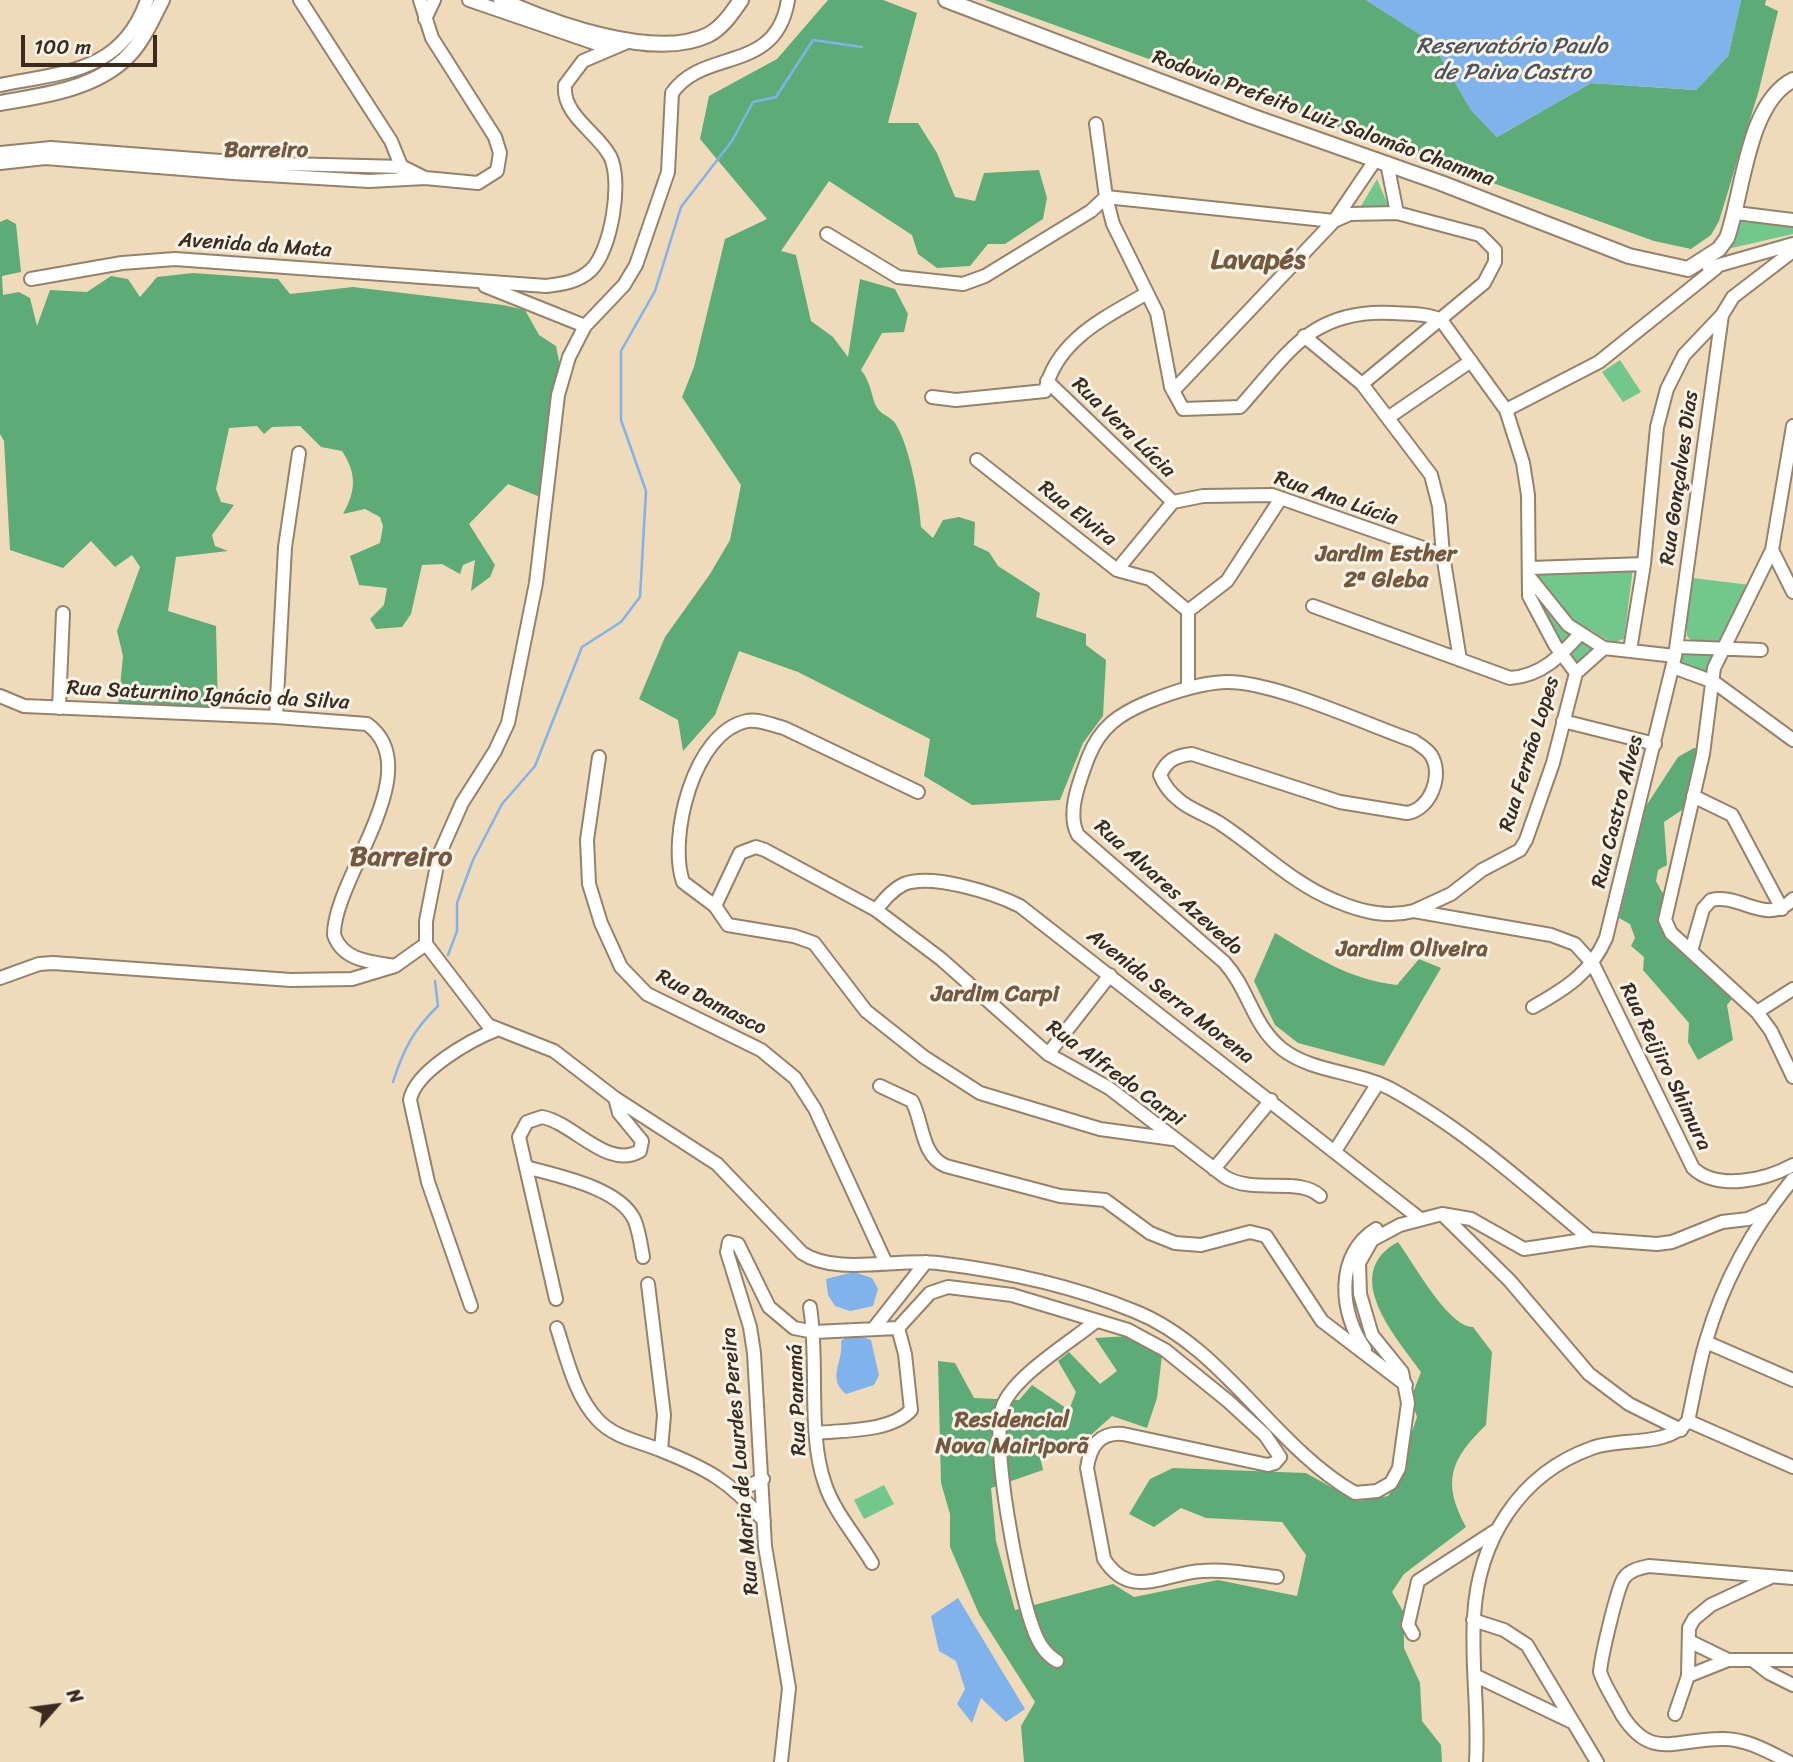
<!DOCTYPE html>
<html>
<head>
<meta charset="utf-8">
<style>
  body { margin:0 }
  #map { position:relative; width:1793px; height:1762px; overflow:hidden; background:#efdbba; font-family:Sriracha,sans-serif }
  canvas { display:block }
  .north { position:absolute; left:21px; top:1671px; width:70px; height:70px; -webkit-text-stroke:5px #f7f3e8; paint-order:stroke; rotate:62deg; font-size:19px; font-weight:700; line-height:28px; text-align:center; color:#3b2a1e }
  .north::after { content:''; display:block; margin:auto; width:24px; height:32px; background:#3b2a1e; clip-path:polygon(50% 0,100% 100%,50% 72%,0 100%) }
  .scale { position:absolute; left:21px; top:35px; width:136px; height:32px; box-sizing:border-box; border:4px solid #3b2a1e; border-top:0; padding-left:9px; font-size:21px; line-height:24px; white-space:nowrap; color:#3b2a1e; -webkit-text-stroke:5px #f7f3e8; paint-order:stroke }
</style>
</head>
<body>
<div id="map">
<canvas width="1793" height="1762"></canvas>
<div class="north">N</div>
<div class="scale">100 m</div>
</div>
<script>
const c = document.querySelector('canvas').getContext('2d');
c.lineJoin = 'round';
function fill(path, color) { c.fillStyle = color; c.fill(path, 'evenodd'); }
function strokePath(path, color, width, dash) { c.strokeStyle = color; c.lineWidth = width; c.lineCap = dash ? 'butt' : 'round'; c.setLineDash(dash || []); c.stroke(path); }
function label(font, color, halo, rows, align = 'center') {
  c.font = font + ' Sriracha,sans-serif'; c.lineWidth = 6; c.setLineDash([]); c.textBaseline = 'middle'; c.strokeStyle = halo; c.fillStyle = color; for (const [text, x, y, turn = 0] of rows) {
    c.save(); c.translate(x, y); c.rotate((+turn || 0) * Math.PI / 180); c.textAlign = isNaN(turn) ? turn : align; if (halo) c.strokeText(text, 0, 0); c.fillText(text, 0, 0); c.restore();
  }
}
fill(new Path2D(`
  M1377,179L1390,210L1361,206Z
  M1740,219L1793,224V234L1723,250Z
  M1620,360L1641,392L1623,402L1602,372Z
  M1633,568L1624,639L1612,643L1566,615L1536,580L1539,574Z
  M1693,578L1750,585L1724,639C1711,643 1697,648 1687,636L1686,615Z
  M1536,590L1579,634L1564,649L1534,596Z
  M1583,638L1601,649L1579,666L1572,663L1569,652Z
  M1680,651L1714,656L1709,674L1677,665Z
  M884,1485L894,1504L864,1519L854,1500Z`), '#72c78c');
fill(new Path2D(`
  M828,0H883L917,13L888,123H918L937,153L955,197L975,201L984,173L1039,170L1047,198L1043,219L1005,244H988L970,266L937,268L918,254L912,235L829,181L781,251L796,255L811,321L833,337L848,357L860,279L895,289L908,314L904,332L882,333L861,370C873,385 871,400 878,409C882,415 891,417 895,423C910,446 919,499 921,527L933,538L943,520L959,517L975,522L974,545L989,552L998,566L1040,593L1036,617L1086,634V645L1106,660L1103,716L1083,743L1060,800L972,805L924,776L930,739L798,672L739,651L715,715L683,751L678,720L639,699L665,637L710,574L730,540L741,485L682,397L694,367L725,239L767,219L700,139L709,96L777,59Z
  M985,0H1366L1432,42L1471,110L1497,137L1591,83L1696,90L1728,56L1741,0H1766L1765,5L1778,11L1759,90L1719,221L1711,235L1691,249L1654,241Z
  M7,219L16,224L21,272L2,276L3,295L19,292L30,298L37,326L50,290L87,292L111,276L128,279L140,297L157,277L193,273L278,279L290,294L353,287L503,305L525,310L539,335L556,346L560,366L550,417L545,499L508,484L469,524L495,565L490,577L471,591L475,560L463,565L460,574L442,564L422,565L411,614L402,627L376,629L370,619L384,605L387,588L359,585L350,556L380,543L383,526L380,517L365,509L343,514C356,491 357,474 342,451L321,447L300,426L272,427L264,434L257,426L229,428L216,489L221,502L234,505L212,535L215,546L228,551L176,557L168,611L216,626L218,708L118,707L123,656L117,631L140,567L132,555L115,567L91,541L63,568L10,550L4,441L0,434V222Z
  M1694,748L1700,749L1688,806L1664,822L1667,865L1658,870L1656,881L1662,892L1667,894L1664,921L1735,995L1727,1005L1733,1040L1698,1060L1688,1042L1689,1023L1643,970L1644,957L1631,946L1635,938L1630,924L1619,918L1646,806L1678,757Z
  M1275,933C1314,956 1350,980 1397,985L1419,959L1441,968L1384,1066L1298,1043L1275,1025L1254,981Z
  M1398,1242C1413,1262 1448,1327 1473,1327L1492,1352L1486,1425C1451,1459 1441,1481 1466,1527L1404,1574L1392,1592L1404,1613V1648L1420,1683L1422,1721L1441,1745L1442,1762H1024L1021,1726L1035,1702L979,1614L950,1547V1514L941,1483L938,1361L955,1363L974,1398L1019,1400L1032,1385L1069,1410L1076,1392L1058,1361L1069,1352L1100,1384L1117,1371L1095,1338L1130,1336L1162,1355L1157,1398L1147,1428L1112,1416L1083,1442L1037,1443L1043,1470L991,1488L996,1541L1015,1610L1113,1584L1134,1597L1218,1580L1297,1596L1306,1555L1282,1522L1206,1518L1181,1508L1154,1527L1129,1514L1150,1479L1173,1468L1306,1473L1356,1501L1388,1496L1403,1475L1408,1443L1417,1417L1411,1398L1421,1372C1396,1337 1339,1274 1398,1242Z`), '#5dac78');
fill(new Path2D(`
  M1366,0H1741L1728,56L1696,90L1591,83L1497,137L1471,110L1432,42Z
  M854,1272L872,1278L878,1289L873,1306L850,1311L835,1306L828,1295L826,1279Z
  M847,1337H862L871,1340L879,1375L874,1385L846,1394C826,1378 844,1362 841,1341Z
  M958,1598L1025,1709L1006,1722L981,1698L972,1723L957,1704L965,1689L956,1661L939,1651L931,1616Z`), '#80b2ec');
strokePath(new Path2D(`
  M448,955L457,931V903L473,860L502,804L535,766L582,647L621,622L640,597L646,491L621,420V351L655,291L681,207L732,141L753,102L776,97L813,40L862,47
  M393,1082C403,1050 414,1029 438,1006L435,981`), '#80b2ec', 2.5);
const minor = new Path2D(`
  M300,0L391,141L404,173
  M469,0L609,48
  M425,19L434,0
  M0,85C65,72 122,72 147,0
  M1096,124L1106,197L1113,224L1157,313L1171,387L1183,409L1240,407C1288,354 1311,308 1393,313C1409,314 1426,313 1441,320L1506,410L1523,463L1528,495L1529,596L1555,645L1576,673
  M0,153L51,148L247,163L403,167L425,178
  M0,163L45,158L233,173L369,181L425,178L478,183L497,171L500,153L495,137L432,38L420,0
  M1736,213L1793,220
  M827,234L898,277L963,284L985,276L1091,211L1106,197L1334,221L1350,214L1397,213
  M1709,268L1793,244
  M31,279L122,263L175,259L546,286C563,284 578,282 591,270C611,251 623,181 610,156C597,132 562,115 565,85L583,61L630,41
  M485,286L585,326
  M1304,336L1362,384L1431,475L1439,506L1443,555L1460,660
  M1047,381L1173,502
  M1362,384L1484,283L1495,262V250L1480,235L1397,213L1387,163
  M1173,391L1334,221L1376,159
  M932,397L956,400L1045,391C1057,339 1105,318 1147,293
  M1506,410L1599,362L1716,268
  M1389,417L1471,361
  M1793,426L1772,550L1714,668L1703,754L1665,920L1671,933L1757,1012L1771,1031L1793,1077
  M977,460L1117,570L1150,579L1188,611
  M1173,502L1203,496L1272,495L1443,555
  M1772,550L1793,592
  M1531,568L1644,564
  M1117,570L1173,502
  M1531,579L1568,625L1604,648L1675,656L1606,938C1591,973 1565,989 1533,1007
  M1313,606L1510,678C1542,676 1560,656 1580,634
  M1678,647L1761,650
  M1630,650L1644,564L1657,427L1667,389L1684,355L1722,315L1733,297L1793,251
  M1675,656L1722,315
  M1673,667L1714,682L1793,740
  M1576,673L1604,648
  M1188,688V611L1227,581L1281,498
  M0,696L24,706L276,717L367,724C430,769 333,879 334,935C343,961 371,962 395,966
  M59,708L63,613
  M276,717L285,547L299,453
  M1563,721L1655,744
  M599,757L587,840L589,884L601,923L621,967L647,994L761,1050L795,1078L815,1109L885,1261
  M918,792L784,728C772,725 759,719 747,721C693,732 668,838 683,882L715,906L728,925L794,936L814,943L866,1011L924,1057L980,1093L1100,1129L1173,1139
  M1693,796L1732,815L1782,909
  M715,906L740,853L756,847L765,850L876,910L941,959L1048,1054L1109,1088L1225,1177C1255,1195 1299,1176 1320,1196
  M876,910C884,900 892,890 904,884C932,873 994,893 1020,906L1419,1218
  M1414,911L1451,894L1482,870L1520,850L1526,840L1553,763L1576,673
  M426,944L488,1025L554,1051L615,1098L717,1164L802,1253C837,1276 896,1258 938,1263C1004,1271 1073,1286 1134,1311C1223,1346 1273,1446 1355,1493L1377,1491L1391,1483L1399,1468L1408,1403L1402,1372L1372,1335L1360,1294L1359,1263L1372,1240L1400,1225L1442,1214L1471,1219L1524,1249L1590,1239L1657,1244L1672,1242L1722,1222L1748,1219L1767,1210
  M426,944V921L439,855L462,803L495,751L508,723L536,583L558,395L569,357L585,326L624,285L636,265L668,172L672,93C704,47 776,75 788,0
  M1691,951L1703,909L1711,900C1741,893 1767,927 1793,899
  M0,978L39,964L53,963L291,980L352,979L395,966L426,944
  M1757,1012L1793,989
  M1048,1054L1110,975
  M880,1086L912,1101C923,1121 921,1156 946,1166L1060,1196L1105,1200L1150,1233L1175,1243L1201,1245L1250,1232L1266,1236L1322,1321L1406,1385
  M1335,1151L1378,1083
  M526,1167C557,1176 618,1187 634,1219C639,1230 641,1245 643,1257
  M1214,1169L1271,1100
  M1442,1214L1510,1281L1589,1374L1629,1404L1681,1430
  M1590,1239C1527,1186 1464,1129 1391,1089C1357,1071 1313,1073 1282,1049C1252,1025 1249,989 1224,962L1078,835C1066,813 1080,780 1088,758C1100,727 1119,714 1148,702C1173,692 1199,683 1226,682C1274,681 1365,724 1414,741C1420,745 1427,749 1431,755C1444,775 1430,810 1407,813L1340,802L1192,754C1175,756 1167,760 1160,775C1164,785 1170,793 1179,800C1190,810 1208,815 1221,824C1259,849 1293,884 1336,901C1362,912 1387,918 1414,911L1551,935L1575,944L1593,964L1693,1168C1717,1191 1766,1180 1793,1165
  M648,1284L664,1415L661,1450
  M556,1299L519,1137L527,1122L542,1117C574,1123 607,1170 640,1151L642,1141L619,1113L615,1098
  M471,1306L428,1182L410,1100C415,1071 471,1040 496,1030
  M810,1307C819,1362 807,1434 825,1484C834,1512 857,1537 872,1563
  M557,1328C567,1359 575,1396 598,1420C615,1438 639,1441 660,1450C708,1469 730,1481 764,1521
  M874,1328L926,1262
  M1706,1342L1793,1380
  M1365,1349C1339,1313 1335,1254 1376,1229
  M1688,1421L1793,1467
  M817,1433C845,1430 891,1432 911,1410L905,1354L898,1328
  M738,1491L763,1479
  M1473,1620L1504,1630L1527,1645L1597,1762
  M1413,1634L1408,1625L1418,1581L1495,1531
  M1689,1641L1728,1660
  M1057,1661C1044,1653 1038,1642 1033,1628C1019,1591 988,1435 1004,1403C1018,1374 1069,1343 1095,1322
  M1755,1662L1769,1673L1793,1685
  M1476,1676L1570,1721
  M1688,1676L1728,1660H1793
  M1675,1714L1688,1676L1689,1628L1694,1619L1711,1605L1771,1577
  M781,1762L789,1688L765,1546L754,1353L750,1327L727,1252L729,1242L738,1244L769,1307L794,1328L814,1332L898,1328L930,1293L948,1287L1012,1295L1128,1330L1165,1350L1228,1401L1265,1435L1280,1457L1275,1463L1268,1465L1123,1434C1100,1432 1090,1446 1087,1468L1104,1559C1131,1601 1163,1573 1202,1571C1226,1569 1253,1574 1277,1577
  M1476,1762C1479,1714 1471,1665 1474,1617C1478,1541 1519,1474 1592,1448C1622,1437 1667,1448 1688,1421C1694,1395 1698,1367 1706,1341C1723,1282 1754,1226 1793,1179
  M1789,1762C1769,1752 1747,1739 1724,1739C1676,1738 1652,1762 1622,1715C1615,1701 1605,1687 1600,1672C1601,1658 1617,1588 1624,1578C1630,1570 1640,1568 1649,1566L1793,1578`);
const major = new Path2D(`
  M501,0C552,23 654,61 708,35C722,28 732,13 741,0
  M946,0L1251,116L1441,183L1629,256L1688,269L1719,249L1727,238C1743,194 1747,103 1793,80
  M0,103C42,96 96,89 128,56C143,41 152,19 162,0`);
strokePath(minor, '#95826c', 16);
strokePath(major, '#95826c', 18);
strokePath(minor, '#fff', 12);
strokePath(major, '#fff', 14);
label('21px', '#3b2a1e', '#f7f3e8', [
  ["Rodovia Prefeito Luiz Salomão Chamma",1323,119,20],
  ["Avenida da Mata",255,246,4],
  ["Rua Vera Lúcia",1123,428,44],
  ["Rua Gonçalves Dias",1680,478,-82],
  ["Rua Ana Lúcia",1336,499,19],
  ["Rua Elvira",1077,514,38],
  ["Rua Saturnino Ignácio da Silva",208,696,3],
  ["Rua Fernão Lopes",1530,754,-73],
  ["Rua Castro Alves",1618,812,-76],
  ["Rua Alvares Azevedo",1168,888,42],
  ["Avenida Serra Morena",1170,997,38],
  ["Rua Damasco",711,1003,27],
  ["Rua Reijiro Shimura",1665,1067,64],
  ["Rua Alfredo Carpi",1115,1074,36],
  ["Rua Panamá",798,1400,-92],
  ["Rua Maria de Lourdes Pereira",741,1461,-95]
]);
label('italic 23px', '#50535c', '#f7f3e8', [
  ["Reservatório Paulo",1512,47],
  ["de Paiva Castro",1512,73]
]);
label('bold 23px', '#75593f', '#f7f3e8', [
  ["Barreiro",266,151],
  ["Jardim Esther",1386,555],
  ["2ª Gleba",1386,581],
  ["Jardim Oliveira",1412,950],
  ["Jardim Carpi",995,995],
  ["Residencial",1012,1421],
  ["Nova Mairiporã",1012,1447]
]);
label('bold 28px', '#75593f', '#f7f3e8', [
  ["Lavapés",1258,261],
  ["Barreiro",401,858]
]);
</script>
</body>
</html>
